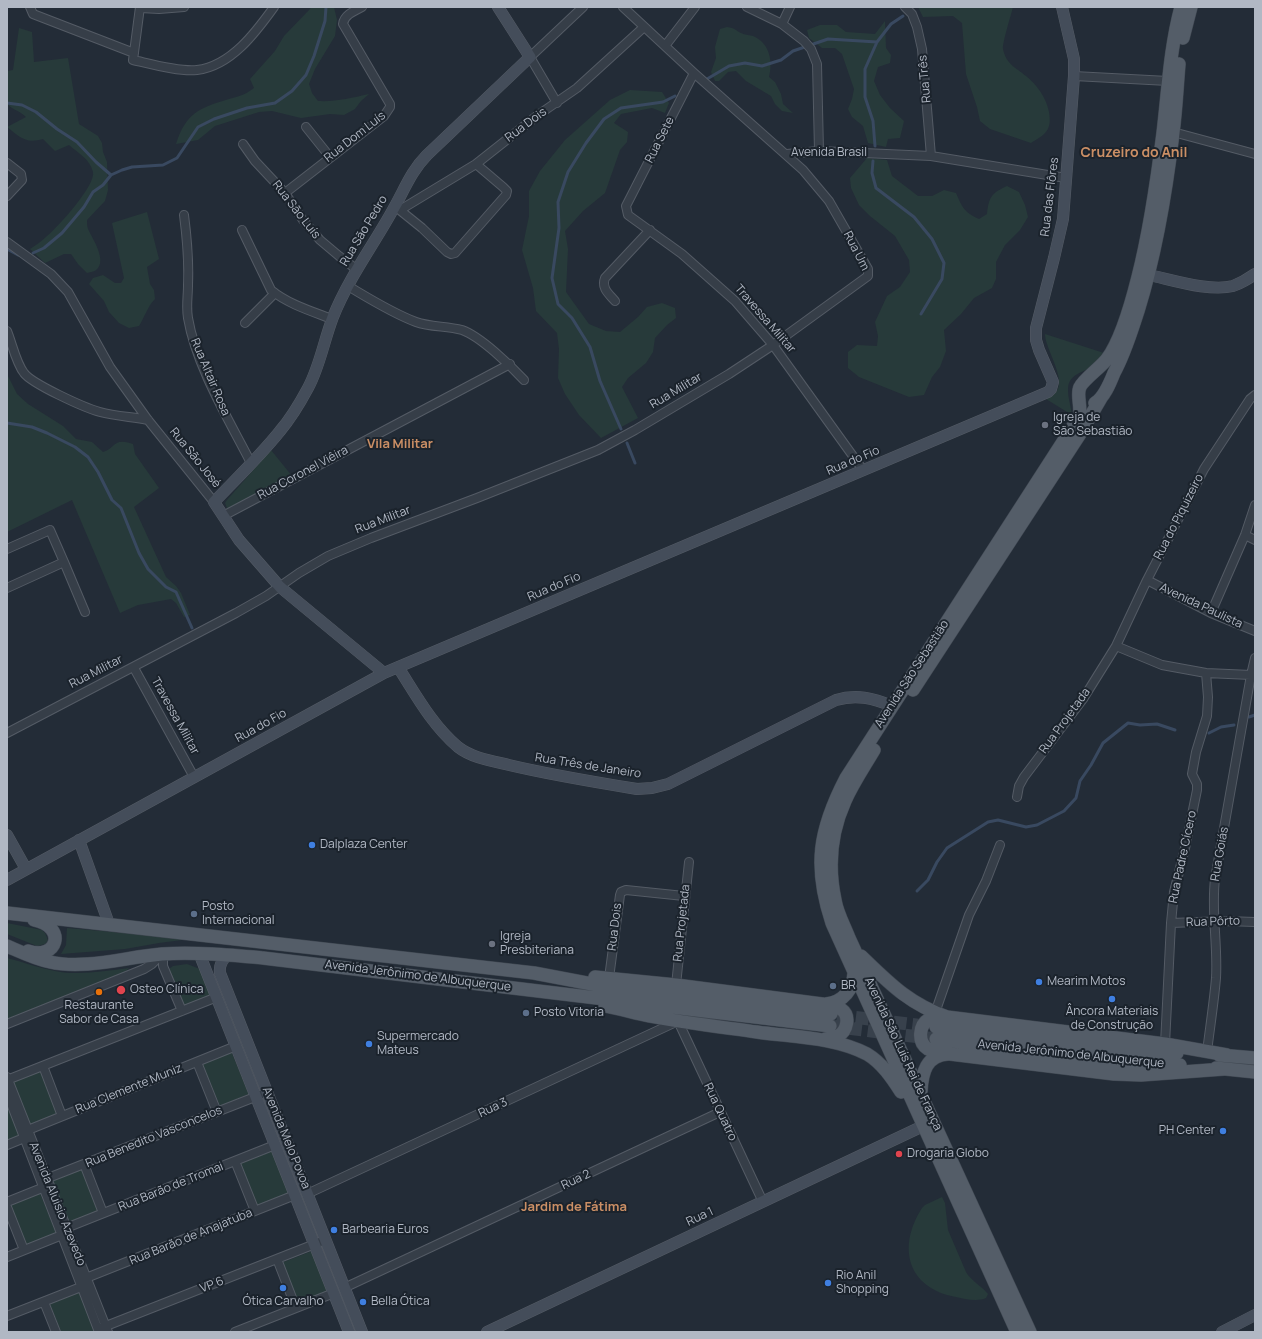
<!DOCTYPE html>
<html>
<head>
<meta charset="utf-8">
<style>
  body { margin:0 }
  #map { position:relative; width:1262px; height:1339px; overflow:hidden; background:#232c37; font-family:Manrope,sans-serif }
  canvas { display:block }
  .frame { position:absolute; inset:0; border:8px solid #b1b8c4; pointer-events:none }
</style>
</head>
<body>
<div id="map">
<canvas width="1262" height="1339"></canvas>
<div class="frame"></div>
</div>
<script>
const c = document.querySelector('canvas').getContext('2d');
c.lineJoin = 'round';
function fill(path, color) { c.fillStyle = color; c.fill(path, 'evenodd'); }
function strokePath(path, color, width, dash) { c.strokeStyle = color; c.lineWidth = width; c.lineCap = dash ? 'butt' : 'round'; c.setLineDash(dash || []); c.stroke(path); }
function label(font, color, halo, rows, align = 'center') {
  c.font = font + ' Manrope,sans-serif'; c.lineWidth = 4; c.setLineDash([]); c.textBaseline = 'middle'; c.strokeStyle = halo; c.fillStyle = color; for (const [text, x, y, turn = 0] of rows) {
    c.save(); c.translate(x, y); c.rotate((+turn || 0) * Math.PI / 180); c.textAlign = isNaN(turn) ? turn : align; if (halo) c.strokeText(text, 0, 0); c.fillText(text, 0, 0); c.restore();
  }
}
fill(new Path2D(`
  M311,7H334L337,20L335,36L315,69L309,84L312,93L318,101C335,102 351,98 369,94L361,101L355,109L344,115L330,114L301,118L272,111L259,112L215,126L198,140L176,144C186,113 199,108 229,99C240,96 245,95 254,88L250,79L275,51L284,36L310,9Z
  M918,7H1013C1011,15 1002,44 1003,49C1006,64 1015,67 1026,76C1037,85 1046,97 1049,112C1052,130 1046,134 1031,143L990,129L980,121L977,107L966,74L962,23L953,16L923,17Z
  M885,21L886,48L891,55L890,63L878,67L874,81L880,95L890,108L904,121L900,138L888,139L886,147L868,143L863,126L852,117L848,109L852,99L854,89L842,54L835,48H822L809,38L807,30L820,25H837L846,32L875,34Z
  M727,27C735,28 735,30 741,33C745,35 750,35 753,36C770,43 773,62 769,77L775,82L781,94L783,104L793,113L782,111L775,104L771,96L746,81L736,71L728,72L719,81H715L711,72L716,58L715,47L720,29Z
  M19,28L32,32L34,62L68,58L79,124L98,136L102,143L103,152L107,162L108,190L105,201L87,220C87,223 87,226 88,229C92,238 108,261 96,270C94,272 89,272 87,273L78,264L71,254H64L45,263L30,249C36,245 42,241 47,236C58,227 96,185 93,172C90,159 78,153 69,145L55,151L43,139C25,144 20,137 7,127L26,117C20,111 13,110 7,104V71L13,70Z
  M630,90L662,92L669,103L665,113L652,108L621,114L614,123L628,132L627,142L620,150L605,193L583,211L565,231L568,249L566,292L589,324L606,331L620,332L638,317L647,307L662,303L675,308L676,318L667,325L655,338L653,352L646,363L628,378L622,387L638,418L601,438L579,415L565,394L558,378L559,349L557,333L536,311L533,288L522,250L529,216V191L540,171L565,140L610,100Z
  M867,158L887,160L892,176L918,196H932L944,190L956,193C962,207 964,212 979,219L987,214C989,196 992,193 1007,186L1019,192L1025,205L1028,217L1020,230L1005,245L996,262V279L992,288L974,298L961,314L944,330L946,351L940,367L932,377L924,395L909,397L859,377L848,368V352L857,345L877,346L878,336L875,322L887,296L900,287L910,272L909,260L895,236L870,216L859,205L851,188L850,178Z
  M147,212L159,259L147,267L150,284L154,290L155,299C147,307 145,317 139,326L129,328L119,323L109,312L104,301L89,284L93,278L103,275L115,283H121L124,278L112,223Z
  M1045,334L1104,353C1101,357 1098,362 1094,365C1084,373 1068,373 1068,390C1068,398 1071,407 1072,415L1046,399C1049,397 1054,395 1056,392C1067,379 1045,349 1045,334Z
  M7,374L17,394L28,404L63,426L76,439L92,442L103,452C116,448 113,437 133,444L135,454L159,488L134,507L166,577L176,586L181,593L190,615L184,617L176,603L171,599L138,605L120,613L72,500L7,532Z
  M271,450L292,476L230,508H227L225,503L227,500Z
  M7,923L42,930L45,933L48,940L45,944L37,946L7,934Z
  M67,928L184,938L182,940L159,943L125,949L61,954L66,945Z
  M7,958C23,962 39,968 55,971C79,976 104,971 129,968L124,973L7,1019Z
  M187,964L200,969L213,995L184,1007L169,969L173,966Z
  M231,1051L249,1094L220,1106L202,1063Z
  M41,1070L57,1114L28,1125L11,1082Z
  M7,1104L19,1136L7,1141Z
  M273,1151L289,1193L256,1206L240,1163Z
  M83,1167L99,1212L68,1223L51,1180Z
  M40,1193L57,1235L26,1248L10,1204Z
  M942,1197L945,1203L948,1230L966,1272C971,1281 982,1286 988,1294L986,1298C977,1302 965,1299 956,1297C907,1288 897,1247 922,1208L925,1205Z
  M312,1251L329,1292L297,1305L281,1263Z
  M79,1290L95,1332H61L49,1302Z`), '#273a3a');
strokePath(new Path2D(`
  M707,79L729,66L745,63L762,66L781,60L793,51L828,39L877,42
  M7,103L22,105L36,112L57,129L77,142L96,162L111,175
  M875,146L873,121L865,97V69L877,42L891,24L903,16
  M873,161L872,173L876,188L914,217L932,239L944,263L942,279L921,314
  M7,249L18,255
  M33,253L44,248L62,233L84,207L93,192L103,185L111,175L122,170L132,167L163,165L177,158L198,127L214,119L247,108L275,103L292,91L306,75L314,56L325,21L326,7
  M7,423L32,427L47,433L75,447L88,457L98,472L112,500L121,508L139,553L148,569L166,587L176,592L192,628
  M621,429L600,381L590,347L572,318L558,304L552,278L559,228L558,202L568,172L586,143L604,119L621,108L663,102L675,96
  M627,443L635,463
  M1249,717L1255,715
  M1209,733L1221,727L1234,725
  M917,891L928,880L937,862L947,848L988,822L998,820L1026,827L1037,825L1064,811L1076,798L1080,781L1091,765L1103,743L1128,723L1140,725L1157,724L1175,730`), '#394960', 3);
strokePath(new Path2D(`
  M837,1015L932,1027
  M830,1026L936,1039`), '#38414c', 13, [13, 6]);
const street = new Path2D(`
  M30,7L33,14L134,53
  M140,7L133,60C151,64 179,72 197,70C231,66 256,32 274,7
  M747,7L782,24L804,41L811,49L817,64L819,151
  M905,7L912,14L917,27L922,49L931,156
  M140,8L159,9L184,7
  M782,24L790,7
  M665,46L695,7
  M694,73L626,206L628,215L682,254L735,301L773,345L863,470
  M1074,76L1168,81
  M557,103L530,57L583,7
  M306,127L330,157
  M1173,132L1255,154
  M243,144L255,161L285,193L303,220L320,240L339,256L356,269
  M787,154L819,151L931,156L1066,178
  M7,163L21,174L22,180L7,196
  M285,193L384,116L390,107V104L343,24C344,15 354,11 362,7
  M396,207L422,228L447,252L451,254L455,253L506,195L507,191L503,187L476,164
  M400,210L476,164L538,115L577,88L644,27
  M184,215C187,238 189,262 188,285C188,296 186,307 188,318C196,366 229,420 251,463
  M242,230L271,290C288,304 311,311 332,319
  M7,242L51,274L68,292L110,367L148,420L214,502
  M348,286C370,299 392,313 416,322C430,327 447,326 462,330C480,336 511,366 524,380
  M615,301C609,294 601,288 605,278L650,230
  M245,323L275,293
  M7,331C12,343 16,363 24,373C32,384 85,408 100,412C115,416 132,417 148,420
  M223,516L510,364
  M1245,535L1255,540
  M7,549L50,530L64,562L7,588
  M64,562L85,612
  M1147,580L1211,613L1255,631
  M1211,613L1245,535L1255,505
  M1116,646L1162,665L1206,673L1251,675
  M134,668L194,777
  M7,733L236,613L266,596L299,573L328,556L371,538L477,498L598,450L635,430L729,374L773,345L868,276V269L829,201L803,170L694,73L623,7
  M1017,797L1019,786L1024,777L1083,699L1116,646L1147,580L1204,469L1250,399L1255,395
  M1171,923L1226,921L1255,922
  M163,954V966L182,1011
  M609,978L620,895L621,892L626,890L684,896
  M676,985L689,862
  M935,1013L969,915L986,881L1000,845
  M7,1024L144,969L152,964L161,955
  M1165,1044L1171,923L1174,892L1186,844L1197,790V784L1192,774L1196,752L1207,716L1208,697L1206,673
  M1207,1052C1210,1027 1214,1002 1216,978C1218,944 1211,912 1215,879L1251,675L1255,658
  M197,1062L217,1112
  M43,1066L62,1116
  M7,1077L108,1332
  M7,1080L217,997
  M7,1093L99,1332
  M23,1132L236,1046
  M7,1145L29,1136
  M235,1161L255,1211
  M84,1164L103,1213
  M43,1180L260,1095
  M307,1194L678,1021L763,1202
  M7,1202L47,1186
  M7,1207L24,1250
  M66,1228L275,1145
  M7,1257L62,1235
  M277,1259L296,1308
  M86,1278L295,1195
  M344,1288L720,1112
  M44,1302L56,1332
  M7,1316L86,1285
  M101,1328L325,1240
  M235,1332L334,1293`);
const secondary = new Path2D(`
  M1149,275C1173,280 1210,292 1233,286C1241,283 1248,279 1255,274
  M398,667C416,695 432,725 458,747C472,758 492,761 509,765C551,775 594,782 637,789L652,788L668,784L836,700C856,694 873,698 892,706
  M384,673L280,587L239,540L214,502C236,479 260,456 280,431C291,418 300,403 308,388C320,366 324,340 333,317C349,277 375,243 395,206C405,188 412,170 427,155L530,57L498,7
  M7,835L26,869
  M79,840L109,924
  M7,880L384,673L1048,392L1051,389L1053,382L1039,350L1036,340V328L1054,258L1063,219L1074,76V59L1062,7
  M199,953L349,1332
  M227,955C222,961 219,965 220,973L362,1332
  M487,1332L923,1126
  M1222,1332L1255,1315`);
const primary = new Path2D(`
  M1183,38L1191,7
  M1095,403C1104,398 1110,383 1114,373C1125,353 1131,332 1138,311C1156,253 1166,193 1173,133C1176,110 1177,87 1179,64
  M913,690L1080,434L1101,398
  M874,750C864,767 853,783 845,801C831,832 828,867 835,900C837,913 844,925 849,938L1030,1332
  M7,913L534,973L613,988L831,1014
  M7,946C21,952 35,959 50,962C85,970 126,957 162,954C196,952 229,955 263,958L830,1026
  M28,951C57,961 68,927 34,920
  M861,956C889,983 909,1004 947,1017L1165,1044L1227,1055
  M595,977L676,985L822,1004C828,1005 837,1005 841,1009C851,1016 847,1031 838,1036C833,1038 829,1038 825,1039
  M826,1004C844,1002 853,989 854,973
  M605,1006C620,1009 635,1013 649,1016C685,1023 721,1027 757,1032C792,1037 835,1037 867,1054C882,1063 892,1078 901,1092
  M945,1017C940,1017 934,1017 929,1019C919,1025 917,1042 928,1049C934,1052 943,1052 950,1054L1114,1074L1141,1075L1224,1069
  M936,1027L1130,1051L1177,1053
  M936,1039L1128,1063L1180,1065
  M1219,1055L1255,1058
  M1216,1068L1255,1072
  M921,1091C922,1073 926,1055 948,1054
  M1017,1332L832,923C813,866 819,830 846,778L1079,417C1082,407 1076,395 1080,387C1083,380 1101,367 1107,359C1122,339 1132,301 1138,277C1150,230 1157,181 1163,133C1168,91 1170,48 1181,7`);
strokePath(street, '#545b65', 10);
strokePath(secondary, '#545b65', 12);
strokePath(primary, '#3f4751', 14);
strokePath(street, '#363e48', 8);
strokePath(secondary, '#444d5a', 11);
strokePath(primary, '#545d68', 13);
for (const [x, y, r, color] of [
  [1045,425,4,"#6b7280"],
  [312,845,4,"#3f7fe0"],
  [194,914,4,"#5c6f8a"],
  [492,944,4,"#6b7280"],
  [1039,982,4,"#3f7fe0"],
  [833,986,4,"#5c6f8a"],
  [121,990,5,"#e0444e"],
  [99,992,4,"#e8710a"],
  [1112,999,4,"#3f7fe0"],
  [526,1013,4,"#5c6f8a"],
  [369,1044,4,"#3f7fe0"],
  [1223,1131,4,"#3f7fe0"],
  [899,1154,4,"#e0444e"],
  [334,1230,4,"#3f7fe0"],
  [828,1283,4,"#3f7fe0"],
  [283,1288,4,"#3f7fe0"],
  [363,1302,4,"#3f7fe0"]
]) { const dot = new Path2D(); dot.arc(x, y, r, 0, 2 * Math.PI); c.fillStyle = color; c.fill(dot); strokePath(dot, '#1b232c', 1.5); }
label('12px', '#b1b8c4', '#1b232c', [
  ["Rua Três",925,79,-95],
  ["Rua Dois",526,125,-37],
  ["Rua Dom Luís",355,137,-38],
  ["Rua Sete",660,140,-63],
  ["Avenida Brasil",829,153],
  ["Rua das Flôres",1050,197,-83],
  ["Rua São Luís",296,210,52],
  ["Rua São Pedro",364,231,-59],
  ["Rua Um",856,251,63],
  ["Travessa Militar",765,319,49],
  ["Rua Altair Rosa",210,377,67],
  ["Rua Militar",676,391,-31],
  ["Rua São José",195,458,51],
  ["Rua do Fio",853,461,-23],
  ["Rua Coronel Viêira",303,473,-28],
  ["Rua do Piquizeiro",1179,517,-63],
  ["Rua Militar",383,520,-21],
  ["Rua do Fio",554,587,-23],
  ["Avenida Paulista",1201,606,25],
  ["Rua Militar",96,672,-27],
  ["Avenida São Sebastião",912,674,-57],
  ["Travessa Militar",175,716,61],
  ["Rua Projetada",1065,721,-54],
  ["Rua do Fio",261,726,-29],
  ["Rua Três de Janeiro",588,766,9],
  ["Rua Goiás",1220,854,-80],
  ["Rua Padre Cícero",1183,857,-78],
  ["Rua Pôrto",1213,922,-2],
  ["Rua Projetada",682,923,-84],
  ["Rua Dois",615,927,-83],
  ["Avenida Jerônimo de Albuquerque",418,976,7],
  ["Avenida São Luís Rei de França",903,1054,65],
  ["Avenida Jerônimo de Albuquerque",1071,1054,6],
  ["Rua Clemente Muniz",129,1089,-22],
  ["Rua 3",493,1108,-25],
  ["Rua Quatro",720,1112,65],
  ["Rua Benedito Vasconcelos",154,1137,-22],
  ["Avenida Melo Povoa",286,1138,68],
  ["Rua 2",576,1180,-25],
  ["Rua Barão de Tromai",171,1187,-22],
  ["Avenida Aluisio Azevedo",57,1204,68],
  ["Rua 1",700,1217,-25],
  ["Rua Barão de Anajatuba",191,1237,-22],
  ["VP 6",212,1285,-21]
]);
label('12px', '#b1b8c4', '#1b232c', [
  ["Igreja de",1053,418],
  ["São Sebastião",1053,432],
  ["Dalplaza Center",320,845],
  ["Posto",202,907],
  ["Internacional",202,921],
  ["Igreja",500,937],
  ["Presbiteriana",500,951],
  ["Mearim Motos",1047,982],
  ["BR",841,986],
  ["Osteo Clínica",130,990],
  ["Restaurante",99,1006,"center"],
  ["Sabor de Casa",99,1020,"center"],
  ["Âncora Materiais",1112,1012,"center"],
  ["de Construção",1112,1026,"center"],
  ["Posto Vitoria",534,1013],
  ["Supermercado",377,1037],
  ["Mateus",377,1051],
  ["PH Center",1215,1131,"right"],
  ["Drogaria Globo",907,1154],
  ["Barbearia Euros",342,1230],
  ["Rio Anil",836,1276],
  ["Shopping",836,1290],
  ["Ótica Carvalho",283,1302,"center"],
  ["Bella Ótica",371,1302]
], 'left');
label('bold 13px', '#cb8f65', '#1b232c', [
  ["Vila Militar",400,444],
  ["Jardim de Fátima",574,1207]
]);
label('bold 14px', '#cb8f65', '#1b232c', [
  ["Cruzeiro do Anil",1134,153]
]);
</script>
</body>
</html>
